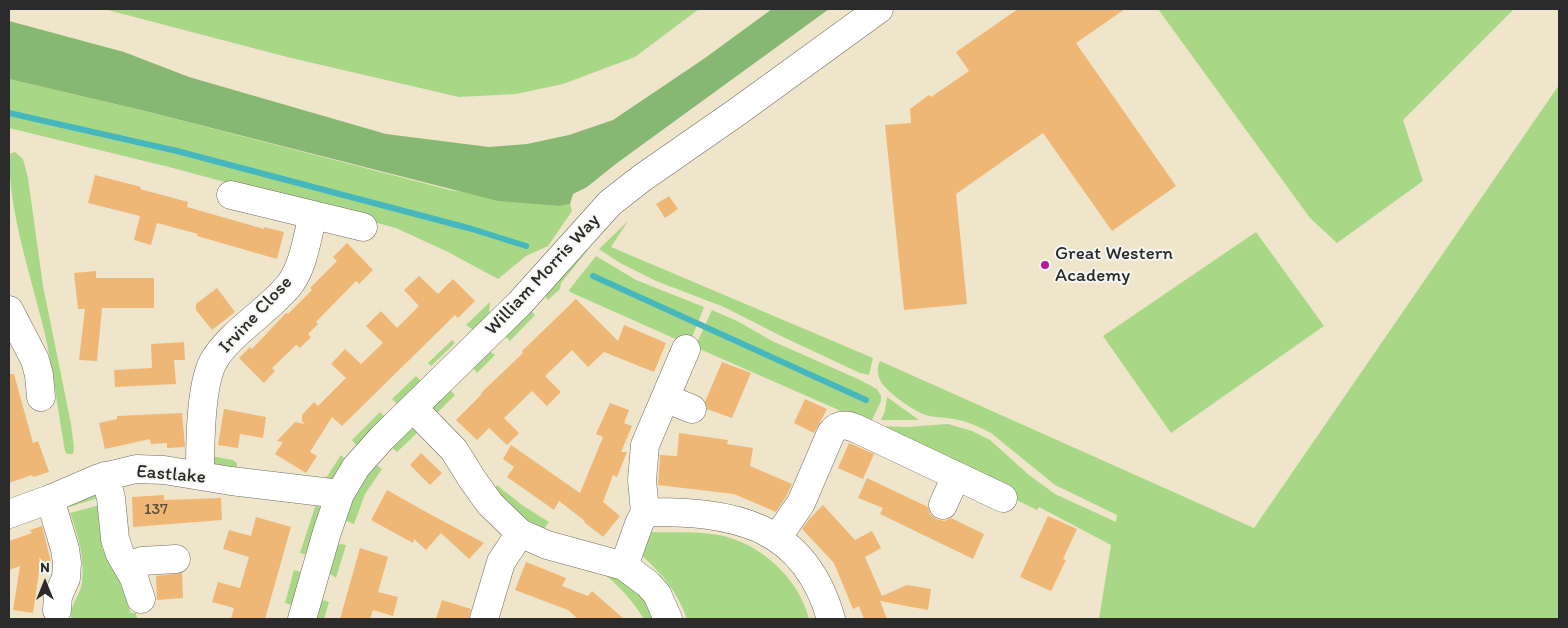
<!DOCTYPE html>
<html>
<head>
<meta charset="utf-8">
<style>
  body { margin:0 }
  #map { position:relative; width:1568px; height:628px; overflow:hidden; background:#efe5ca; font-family:Itim,sans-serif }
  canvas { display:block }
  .frame { position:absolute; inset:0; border:10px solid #2b2b2b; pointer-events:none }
  .north { position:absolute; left:20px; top:558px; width:50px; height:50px; -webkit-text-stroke:4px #f6f6f2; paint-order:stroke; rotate:0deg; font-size:14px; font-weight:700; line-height:20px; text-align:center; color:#2b2b2b }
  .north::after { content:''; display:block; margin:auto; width:18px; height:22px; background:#2b2b2b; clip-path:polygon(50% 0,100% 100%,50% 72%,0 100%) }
</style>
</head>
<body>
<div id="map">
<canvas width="1568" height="628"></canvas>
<div class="frame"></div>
<div class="north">N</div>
</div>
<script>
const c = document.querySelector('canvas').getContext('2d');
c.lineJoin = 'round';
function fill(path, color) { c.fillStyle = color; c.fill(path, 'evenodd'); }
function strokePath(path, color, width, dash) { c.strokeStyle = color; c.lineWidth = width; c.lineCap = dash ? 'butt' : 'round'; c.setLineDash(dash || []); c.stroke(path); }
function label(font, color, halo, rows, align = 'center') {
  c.font = font + ' Itim,sans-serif'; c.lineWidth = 4; c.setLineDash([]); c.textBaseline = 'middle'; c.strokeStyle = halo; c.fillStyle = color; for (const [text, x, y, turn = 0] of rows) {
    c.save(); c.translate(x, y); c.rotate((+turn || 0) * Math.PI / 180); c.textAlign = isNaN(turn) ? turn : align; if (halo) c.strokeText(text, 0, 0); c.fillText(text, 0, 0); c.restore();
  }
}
fill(new Path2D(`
  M104,9H699L635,57L563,84L516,94L459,97L287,57Z
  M1158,9H1514L1403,120L1423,181L1337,243L1310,218Z
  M9,79L141,110L450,190L539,203L560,206L570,204L572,211L548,246L526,256L498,279L448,252L396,228L169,167L9,128Z
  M1559,85V619H1099L1111,545L1039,507L1037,510L1006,495L874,426L907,427L948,424L972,431L990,440L1029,475L1055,494L1116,522L1117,515L1055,485L991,433C979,427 967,421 954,419C944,417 933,418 923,414C911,409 885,391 880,380C877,373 877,367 880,361L1254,528Z
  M15,152L23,159L28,178L43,286L71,424L74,448L73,454H67L65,451C58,411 53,370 44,330C30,273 9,213 9,154Z
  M628,221L611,247L873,358L869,375L860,373L783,337L724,307L656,281L620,263L599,249Z
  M1256,232L1324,326L1171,433L1103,336Z
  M583,248L587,251L561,283L560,289L548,300L545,296V290Z
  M596,256L636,280L704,307L689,345L570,292L569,290Z
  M490,302L489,317L473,330L466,325Z
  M530,309L535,315L510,341L505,336Z
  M712,310L739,322L772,341L858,379L877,389L881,396V401L871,422H866L695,347Z
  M452,340L455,343L431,366L428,363Z
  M488,350L495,355L477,373L471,365Z
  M416,376L421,381L398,405L392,399Z
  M448,388L455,395L433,417L431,408Z
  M887,397L919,420H881L885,411Z
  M380,412L385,417L363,445H356L352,440Z
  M412,429L420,430L397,452L393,449V445L406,430Z
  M341,455L346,460L335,480L324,481Z
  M216,457L233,460L237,463V469L220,472L208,458Z
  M375,464L382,469L365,494L354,524L346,521L343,516L353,492Z
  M497,485L522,505L549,522L541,533L492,493Z
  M94,492L101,497L66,508V503Z
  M317,501L322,513L308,555L300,553Z
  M100,505L102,548L118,576L131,613H136L137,619H71C70,603 80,597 82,582C85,560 78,534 70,513Z
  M650,532C673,533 696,531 719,535C760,543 799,578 809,619H687C678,593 662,573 641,555Z
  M340,544L346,545L336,578L330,574L328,570L334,547Z
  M294,570L301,572L304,578L292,605L285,603Z
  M606,570C627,583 645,595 654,619H644C632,600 618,584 600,571Z
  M322,600L329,602L324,619H313L317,604Z`), '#a8d886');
fill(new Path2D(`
  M772,9H829L617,163L587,187L573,194L570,204L560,206L498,201L141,110L9,79V21L124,52L189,77L386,134L489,147L527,144L569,135L613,120L705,58Z`), '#86b873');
strokePath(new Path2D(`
  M9,113L177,151L472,229L526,246
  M593,276L866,400`), '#47b7be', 6);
fill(new Path2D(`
  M1018,9H1125L1076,43L1176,186L1112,231L1043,133L956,194L967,304L904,310L885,125L911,123L910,109L929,95L931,97L969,71L956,52Z
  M95,175L141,187L140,189L188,202L187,207L264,229V227L284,232L277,259L197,236L198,234L157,223L151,245L134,240L140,216L88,203Z
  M669,196L678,209L665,218L656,204Z
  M347,243L373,270L359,284L356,281L316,322L318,324L308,334L311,337L300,348L296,345L272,368L275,371L264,383L239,358L250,347L252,349L286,313L288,314L312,290L310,288L337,261L333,257Z
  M96,271V278H154V308H102L97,361L79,360L85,309H78L74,273Z
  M419,276L438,294L453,279L475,301L458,318L455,315L342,426L332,417L310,452L317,456L306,473L275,454L283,442L277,441L295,422L305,424L302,421V415L314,402L318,406L346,378L331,364L345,349L361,364L383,343L366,326L381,311L397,328L419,306L404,290Z
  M217,288L235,312L212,330L196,310V304Z
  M576,299L618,341L624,325L666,343L654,372L604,352L588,367L572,350L545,376L561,392L547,406L532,391L504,418L519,433L507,445L489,428L477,440L456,420L482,394L481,393L523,353L522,351Z
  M184,342L185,360H174L176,384L115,387L114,370L152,368L151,344Z
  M722,362L751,373L732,418L707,409L705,402Z
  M9,374H14L33,443L38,441L49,472L33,477L32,475L9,483Z
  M805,399L827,409L814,433L794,423Z
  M610,403L629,410L624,423L632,426L621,452H627L617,477L613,475L603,502L620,516L603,537L584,522L585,521L559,501L554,510L507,477L514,467L503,459L511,445L580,493L603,437L596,434Z
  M224,409L266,417L263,438L240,434L238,448L218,445Z
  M182,413L185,447L167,448V443L151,444L150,439L105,449L99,423L117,419V416Z
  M679,433L728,440L727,444L753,448L750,466L792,484L786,497L776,512L734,494L658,485L660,455L677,456Z
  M849,443L874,454L863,479L838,468Z
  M421,453L442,473L430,485L410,465Z
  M867,478L928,507L930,514L936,519L944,521L951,518L984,534L973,559L880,514L883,508L858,498Z
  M387,490L426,512L484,543L469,559L441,533L426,550L414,539L413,543L371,520Z
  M164,495V500L221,498L222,520L133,527L132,497Z
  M823,505L855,540L872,531L881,548L865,557L882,596L907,585L931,589L928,610L880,601L887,619H864L859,606L853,609L834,563L802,529L811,517Z
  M1048,516L1077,529L1063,559L1066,560L1051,591L1020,577Z
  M256,517L291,527L265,619H231L234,608L212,602L218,582L240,588L249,557L223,549L229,530L251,536Z
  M42,526L51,562L40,565L33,613L13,610L20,566L9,570V541L32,533L30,530Z
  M360,548L388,557L378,592L398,597L393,616L373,610L370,619H340Z
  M526,562L566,578L562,586L588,596L592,591L624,619H578L568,610L515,590Z
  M182,573L183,598L157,600L156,576Z
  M442,600L471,609L469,619H436Z`), '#eeb776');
const minor = new Path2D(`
  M231,195L363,227
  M9,310L35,360L39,375L41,397
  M665,398L692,409
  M413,408L454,450L472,479L490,504L520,533L547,545L624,566L648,584L657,594L668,619
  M200,475C200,446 200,387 213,362C228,334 270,310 290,284C304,265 307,237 313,215
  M105,476L111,498L115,539L120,554L134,578L141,599
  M50,499L65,549L67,563L66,578L58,596L57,610
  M943,505L956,476
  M645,512C732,511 804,523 831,619
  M9,514L50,499L99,478L136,469L164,470L231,481L340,494
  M777,538L801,503L831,433C838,424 845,424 855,428L1003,498
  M127,566L142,561L176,559
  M624,566L639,524L645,512L642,480L645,445L686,349
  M302,619L327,532L340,494L356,467L382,438L520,303L610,203L642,178L737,112L879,9
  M484,619L501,562L520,533`);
strokePath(minor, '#706c63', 29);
strokePath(minor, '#fff', 28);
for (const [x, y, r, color] of [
  [1045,265,5,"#b5179e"]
]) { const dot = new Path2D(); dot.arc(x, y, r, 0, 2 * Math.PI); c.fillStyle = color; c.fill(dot); strokePath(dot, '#f6f6f2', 2); }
label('16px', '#5c4e3e', null, [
  ["137",156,510]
]);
label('19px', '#2b2b2b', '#f6f6f2', [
  ["Great Western",1055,254],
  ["Academy",1055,276]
], 'left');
label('19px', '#2b2b2b', '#f6f6f2', [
  ["William Morris Way",543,275,-47],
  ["Irvine Close",256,315,-47],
  ["Eastlake",171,475,5]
]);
</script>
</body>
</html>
